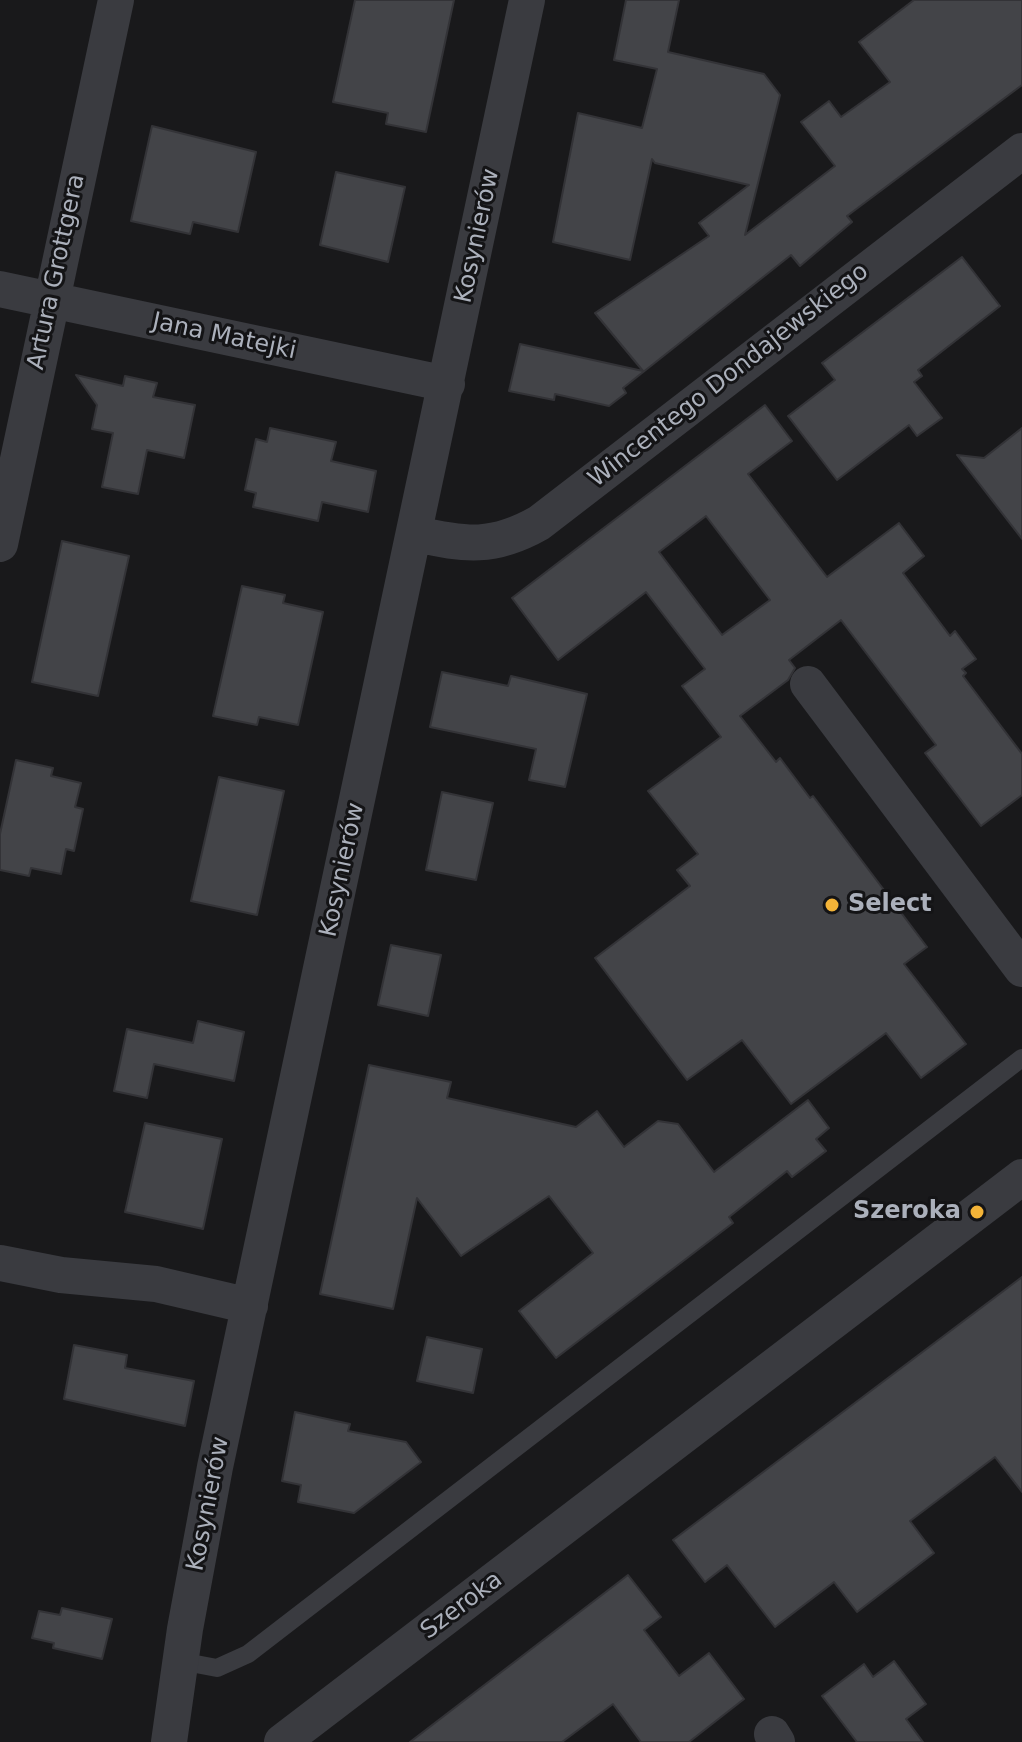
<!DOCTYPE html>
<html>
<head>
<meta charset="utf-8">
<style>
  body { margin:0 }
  canvas { display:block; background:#19191b }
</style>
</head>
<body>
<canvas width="1022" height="1742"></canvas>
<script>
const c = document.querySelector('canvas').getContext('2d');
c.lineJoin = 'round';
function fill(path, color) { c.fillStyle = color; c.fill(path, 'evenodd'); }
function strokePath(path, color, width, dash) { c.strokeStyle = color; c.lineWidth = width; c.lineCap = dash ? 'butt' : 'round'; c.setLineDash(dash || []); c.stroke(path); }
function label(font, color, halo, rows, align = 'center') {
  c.font = font + ' "DejaVu Sans",sans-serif'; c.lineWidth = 6; c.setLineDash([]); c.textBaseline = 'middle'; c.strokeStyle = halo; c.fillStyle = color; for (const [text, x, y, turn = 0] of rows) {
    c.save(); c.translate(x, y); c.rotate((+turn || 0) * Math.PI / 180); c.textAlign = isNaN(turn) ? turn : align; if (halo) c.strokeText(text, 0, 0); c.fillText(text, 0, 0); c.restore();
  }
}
const building = new Path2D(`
  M355,0H454L426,132L386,124L388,113L333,102Z
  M626,0H679L668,52L764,74L780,95L745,235L835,166L801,122L829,101L841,117L890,82L859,42L914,0H1022V85L847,216L852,222L800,266L791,255L623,388L626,393L609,406L555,394L554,400L509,391L520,344L643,371L595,313L709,236L699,223L749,185L655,163L652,159L630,260L553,242L578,113L642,128L657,69L614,60Z
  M152,126L256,152L238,232L193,222L190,234L131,221Z
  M336,172L405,187L388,262L320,245Z
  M962,257L1000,306L918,370L922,376L914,382L942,418L917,436L909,425L837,480L788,416L835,380L822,363Z
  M76,375L123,386L125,376L157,383L153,397L195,405L184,458L147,450L138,494L102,487L113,433L92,429L97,405Z
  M765,405L792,441L748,474L827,577L899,523L924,556L903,573L950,636L955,631L976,659L962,669L966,673L963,676L1022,754V795L981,826L925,753L936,745L841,620L789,660L795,668L788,680L740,716L776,762L780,758L810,798L813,796L927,947L904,964L966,1044L921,1078L886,1033L791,1104L742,1040L687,1080L595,958L690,886L677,870L698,854L648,791L721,737L682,686L705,669L646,592L558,660L512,598ZM706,516L770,600L722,635L659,552Z
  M270,428L336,442L331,461L376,471L368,512L322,502L318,521L253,507L256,493L245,490L256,439L267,442Z
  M1022,428V539L957,455L984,458Z
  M62,541L129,556L98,696L32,682Z
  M242,586L285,595L283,603L323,612L298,725L259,717L257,725L213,716Z
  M442,672L508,686L511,676L587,694L565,787L529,780L536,749L430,727Z
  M16,760L53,768L51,776L81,783L75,807L83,809L74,851L66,849L61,874L31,868L29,876L0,870V834Z
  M219,777L284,791L257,915L191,901Z
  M442,792L493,803L476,880L426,870Z
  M391,945L441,955L428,1016L378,1005Z
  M198,1021L244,1032L234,1081L154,1064L147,1098L114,1091L127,1029L193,1043Z
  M369,1065L451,1082L447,1098L576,1127L597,1111L624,1147L658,1121L678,1124L714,1172L808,1100L829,1128L816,1139L826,1151L792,1177L787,1171L729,1217L733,1223L556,1358L519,1311L593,1253L549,1196L461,1256L417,1198L393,1309L320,1294Z
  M145,1123L222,1139L203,1229L125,1212Z
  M1022,1277V1492L995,1457L910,1521L934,1553L857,1612L834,1582L775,1627L727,1565L705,1582L673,1540Z
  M427,1337L482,1349L473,1393L417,1381Z
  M74,1345L127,1355L125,1368L194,1381L185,1426L64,1399Z
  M295,1412L350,1424L348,1431L406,1442L421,1462L354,1513L298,1502L301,1485L282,1481Z
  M628,1575L661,1617L644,1630L679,1676L709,1653L744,1699L689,1742H641L613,1704L562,1742H410Z
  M62,1608L112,1619L102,1659L53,1648L54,1643L32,1638L39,1611L60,1615Z
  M894,1661L926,1704L906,1719L923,1742H857L822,1696L864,1664L873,1677Z`);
fill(building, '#434448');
strokePath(building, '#333337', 2);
strokePath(new Path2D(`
  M180,1661L217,1668L248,1654L1022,1058`), '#3a3b40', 18);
strokePath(new Path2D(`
  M0,289L447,384
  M416,534C466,545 493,549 539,523L1022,151
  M0,544L116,0
  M808,684L1022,969
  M0,1263L61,1275L156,1284L250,1306
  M772,1734L777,1742
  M169,1742L185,1629L215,1467L527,0
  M282,1742L1022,1177`), '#3a3b40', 36);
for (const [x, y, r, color] of [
  [832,905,8,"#f4b438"],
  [977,1212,8,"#f4b438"]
]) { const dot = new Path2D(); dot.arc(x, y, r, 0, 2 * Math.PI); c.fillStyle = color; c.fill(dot); strokePath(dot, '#141416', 3); }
label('24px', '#abb0bb', '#141416', [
  ["Kosynierów",478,236,-78],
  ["Artura Grottgera",57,272,-78],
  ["Jana Matejki",224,337,12],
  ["Wincentego Dondajewskiego",729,376,-38],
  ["Kosynierów",343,870,-78],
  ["Kosynierów",209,1504,-79],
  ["Szeroka",462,1606,-37]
]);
label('bold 24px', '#abb0bb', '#141416', [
  ["Select",848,905],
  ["Szeroka",961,1212,"right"]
], 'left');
</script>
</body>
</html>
